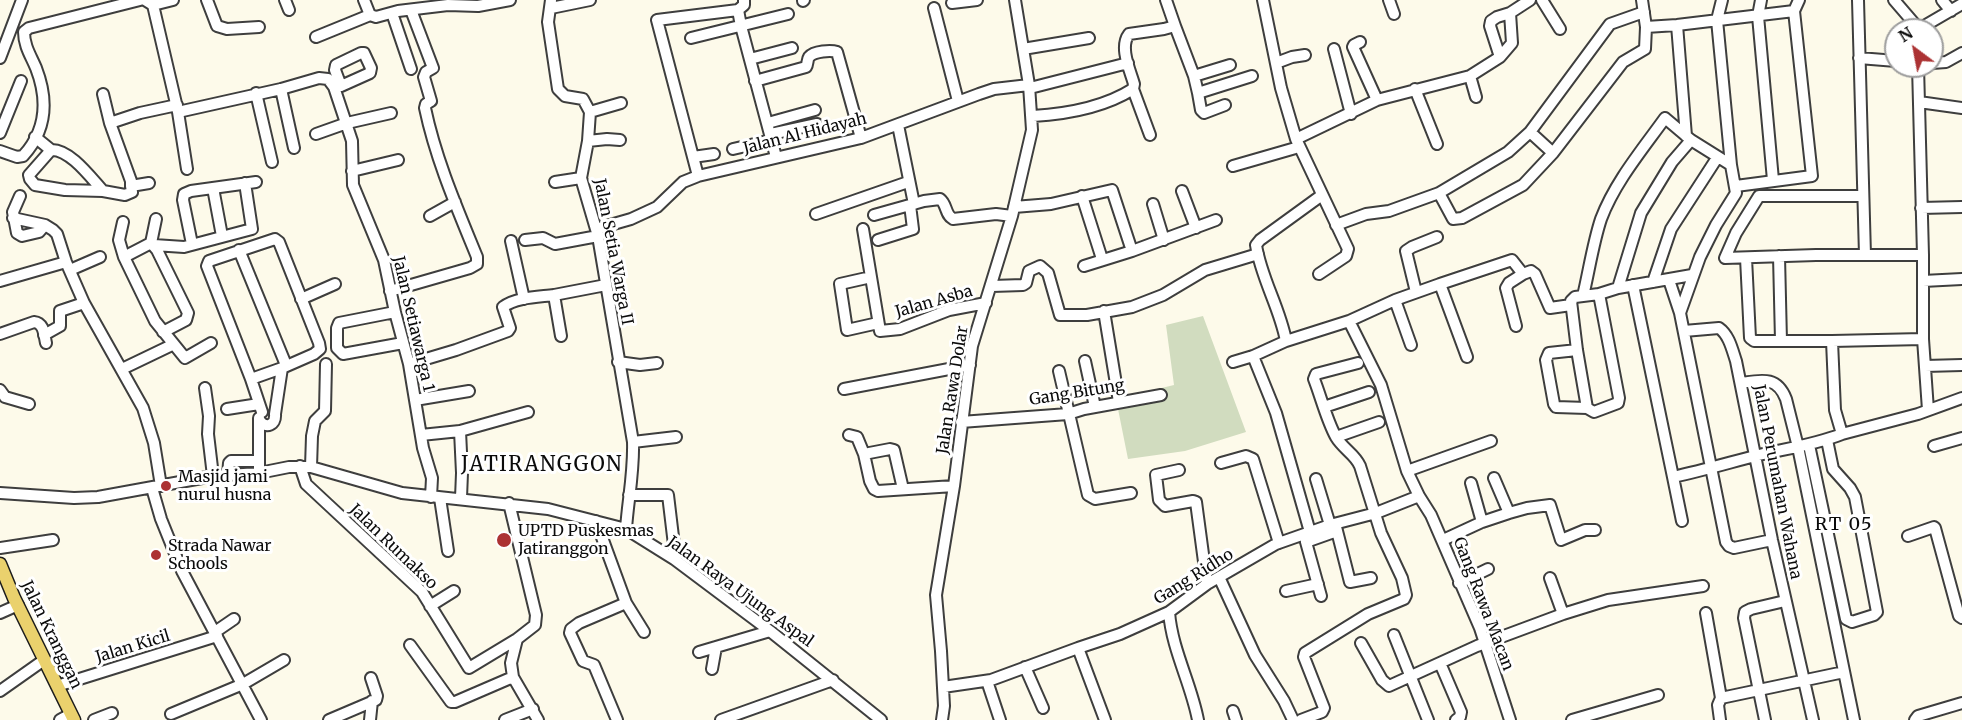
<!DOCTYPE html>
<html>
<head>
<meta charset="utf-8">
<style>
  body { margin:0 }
  #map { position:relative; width:1962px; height:720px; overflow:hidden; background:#fdfaea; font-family:Merriweather,serif }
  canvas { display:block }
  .north { position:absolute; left:1884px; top:18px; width:60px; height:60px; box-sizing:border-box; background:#fff; border:2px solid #9d9d9d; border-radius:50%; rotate:328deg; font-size:16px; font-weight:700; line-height:24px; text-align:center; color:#0b0b0b }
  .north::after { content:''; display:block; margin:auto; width:21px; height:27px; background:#ac3233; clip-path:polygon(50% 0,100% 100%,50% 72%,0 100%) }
</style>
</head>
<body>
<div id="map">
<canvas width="1962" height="720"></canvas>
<div class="north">N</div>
</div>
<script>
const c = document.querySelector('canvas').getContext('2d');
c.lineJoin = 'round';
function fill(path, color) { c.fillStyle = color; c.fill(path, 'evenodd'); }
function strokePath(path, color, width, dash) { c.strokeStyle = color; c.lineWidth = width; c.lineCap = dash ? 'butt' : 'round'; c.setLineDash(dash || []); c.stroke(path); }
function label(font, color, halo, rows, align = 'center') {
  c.font = font + ' Merriweather,serif'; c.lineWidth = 6; c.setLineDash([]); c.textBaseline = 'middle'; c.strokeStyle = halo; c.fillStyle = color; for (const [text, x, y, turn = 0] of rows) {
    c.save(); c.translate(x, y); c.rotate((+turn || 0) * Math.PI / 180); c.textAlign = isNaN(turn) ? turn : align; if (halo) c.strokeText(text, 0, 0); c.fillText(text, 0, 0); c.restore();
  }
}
fill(new Path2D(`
  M1203,316L1246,432L1185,451L1128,459L1116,399L1174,385L1166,325Z`), '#d1dcbf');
const minor = new Path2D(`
  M145,0L153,5L178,112L281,89L319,78L328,79L334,87L352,141L353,185L384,260L395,312L409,364L423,448L432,478L431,497
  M207,0L217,26L227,29L259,27
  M285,0L289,10
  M364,0L370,15L376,17L398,11L448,5L478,6L510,0
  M551,0L548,22L558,89L565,96L583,99L590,112L588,141L581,178L598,236L633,442C634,472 628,500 626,529
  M1263,0L1281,88L1296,139
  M1389,0L1394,14
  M1542,0L1560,29
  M1722,0L1717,20L1731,165L1736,193L1716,225L1700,257L1680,313L1726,542L1729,546L1734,548L1772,540
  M1761,0L1758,16L1773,180
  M1858,0L1865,255
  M1894,0L1919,29L1962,4
  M1942,0L1951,11
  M803,1L804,0
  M952,3L977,0
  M153,5L173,0
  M551,8L590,0
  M934,8L958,101
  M738,10L741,26L776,157
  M392,13L411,69
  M1677,25L1686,136
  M1175,26L1194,76L1198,93L1252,76
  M1646,27L1677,25L1794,11L1799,0
  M316,37L370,15
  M691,38L788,14
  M1360,42L1354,45L1353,47L1377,100
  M1023,49L1089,38
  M1334,49L1351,114
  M1500,57L1490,26L1491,21L1497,17L1510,13L1530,0
  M0,58L22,0
  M1859,58L1896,61
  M750,59L792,48
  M1276,63L1292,57L1305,55
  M1932,63L1946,62L1962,53
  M1918,66L1923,255V339L1928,410
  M1194,76L1230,65
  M1470,76L1476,97
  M755,81L806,67C808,64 807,60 809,57C814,51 831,50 837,52L861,138
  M334,87L341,86L370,73L371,68L364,53H361L336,65L335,70L341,86
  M1030,88L1128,63
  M281,89L294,148
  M1415,89L1437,144
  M256,93L272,162
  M1198,93L1201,110L1204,113L1225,105
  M103,94L110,123
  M1919,102L1962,108
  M178,112L187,169
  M590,112L621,103
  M1033,116C1067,114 1103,108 1133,89
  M768,123L815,110
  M898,125L914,204
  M1530,132L1553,153
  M0,133L21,81
  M316,134L347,123L391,113
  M771,134L817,124
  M1150,135L1133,89L1134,84C1130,70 1119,47 1129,34L1164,29L1175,26L1166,0
  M35,137L51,150C70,149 91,178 103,191
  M588,141L607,139L620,140
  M733,149L772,140
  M51,150L29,175L30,179L35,185L65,190L103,191L125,195L132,192L131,186
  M0,151L17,157L23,156C47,130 48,99 36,68C31,56 24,46 24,32L29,28L37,26L140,0
  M693,157L714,154
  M1233,166L1299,147
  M352,171L398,160
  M698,176L657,20L738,10L744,5V0
  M555,182L581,178
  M149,183L131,186V181L110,123L140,113L177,105
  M1736,186L1812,176L1794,11
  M213,188L222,236
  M1182,191L1196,228
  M1439,193L1453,219L1462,218L1523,185L1553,153L1623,62L1645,49L1646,27L1642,0
  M20,196L13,212L17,233L22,236L39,232L45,225
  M1082,196L1102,259
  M1863,196H1759L1736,233L1725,258L1816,255H1923
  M1153,204L1164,240
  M1014,207L1051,204L1112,190L1132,251
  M1921,208L1962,207
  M816,214L908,182
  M874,215L924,201L940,199C947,204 945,215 953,219L996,214L1012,216
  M430,216L455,202
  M13,218L45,225L53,230L57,234L66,262L84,303L143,408L154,443L161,486
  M156,219L151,243L157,250L188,313L186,320L163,332
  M123,222L119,240L124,257L155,321L185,358L211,343
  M1336,225L1366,214L1389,211L1439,193L1508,152L1530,132L1610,24L1644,12
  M596,229L631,219L657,207L683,182L698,176L861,138L979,94L994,89L1029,85
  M863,229L880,331L900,329L949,310L986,303
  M525,240L543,238L555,244L598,236
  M878,240L913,229L910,205
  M511,241L524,299
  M192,244L183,200L184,194L191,191L256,182
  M154,245L184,247L252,229L245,183
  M239,250L286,365
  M1779,256L1781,341
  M124,257L151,243
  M1746,258L1750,338L1754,341H1832L1923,339
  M1084,266L1132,251L1216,220
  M70,270L100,257
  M1319,274L1346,256L1348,249L1296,139L1377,100L1470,76L1500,57L1512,43L1510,13
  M871,277L840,284L847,330L878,323
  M1669,280L1680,313
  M0,281L66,262
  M1923,281L1962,279
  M1653,282L1671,229L1717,158
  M1440,284L1512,260L1523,274L1531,271L1535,274L1550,308L1571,305
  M1633,285L1673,477C1701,471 1728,463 1755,456C1784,449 1814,445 1842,434
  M992,286L1023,285L1026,283L1029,271L1040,266L1048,273L1060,315H1087L1132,307L1163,295L1205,270L1258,254
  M1618,288L1641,213L1672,162L1691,140
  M390,291L470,268L477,264V257C457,208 436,160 425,108L426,104L431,101L424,77L426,72L433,68L411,10
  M1416,292L1406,251L1412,247L1437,237
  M1583,296C1589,271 1593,243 1601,219C1615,182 1642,150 1665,118L1691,140L1731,165
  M301,299L335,284
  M1395,300L1411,345
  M1104,311L1119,402
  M395,312L339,323L337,328V348L343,354L403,343
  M1349,321L1381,385L1407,471L1419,496
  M1516,326L1506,288L1509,283L1523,274
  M1684,331L1719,328C1729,335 1732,349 1736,361L1772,540L1813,720
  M0,334L34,322C44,323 44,334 46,343
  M44,335L60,326V311L84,303
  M561,336L554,295L606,285
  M1286,341L1349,321L1395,300L1440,284L1467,357
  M1832,341L1835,410L1842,434L1918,414L1962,398
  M1577,350L1549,353L1546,360L1554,404L1556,407L1587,408L1594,412L1618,403L1619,398L1599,294
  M1253,356L1276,413L1310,532
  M1085,361L1095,407
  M618,362L640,365L657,363
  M1233,362L1253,356L1286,341C1280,308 1261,278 1256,245L1260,240L1322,195
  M409,364L456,350L508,331L510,328L503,307C516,297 539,297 554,295
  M1925,366L1962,365
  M122,369L172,345
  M1059,371L1088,495L1095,499L1131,493
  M251,379L282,368
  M1741,383C1762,380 1777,376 1786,399L1798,447L1854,720
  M205,388L209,416L208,434L213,476
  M844,389L970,365
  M0,390L5,397L29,404
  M415,400L469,391
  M1324,407L1369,392
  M1587,408L1577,350L1571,301L1575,297L1599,294L1618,288L1692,275
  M227,409L259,404
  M260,421C266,429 276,425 275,414L282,368L314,354L320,349L319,343L279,242L275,239L209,261L207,266L251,379L262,412
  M961,422L1068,414L1084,409L1161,395
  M460,431L462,473L461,498
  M421,435L460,431L528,412
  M849,435L857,437L864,454L870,481L874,489L878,491L954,486
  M1336,437L1379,422
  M633,442L676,437
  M1809,445L1846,619L1852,622L1874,615L1877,612L1855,497L1850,488L1833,469L1827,440
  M1934,446L1962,438
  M864,454L890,449L894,450L903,489
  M1221,463L1246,456L1253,459L1279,543
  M300,466L306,484L422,592L469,668L517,639L535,625L536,615L509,503
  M311,467L312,436L315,421L325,411L326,364
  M1179,470L1156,475L1159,500L1165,506L1193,501L1196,502L1207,584
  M1407,471L1491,441
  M259,473V418
  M228,475L229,463L231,461H259
  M1673,477L1682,521
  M1316,479L1330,525
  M1471,483L1482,522
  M152,488L161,519L182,571L261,720
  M0,493L74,498L98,497L213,476L259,473L289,467H311L402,493L548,509L626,529L674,559L770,631L881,720
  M629,495H668L674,545V559
  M440,498L448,551
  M1509,513L1527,508L1550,505L1561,540L1585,530H1595
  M596,521L626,603L579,623L571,629L570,633L583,661L594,665L617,720
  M1336,527L1350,582L1371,578
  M1908,536L1934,527L1935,528L1959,616L1962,618
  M1443,540L1482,522L1509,513L1494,478
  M0,548L53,540
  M1219,577L1255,655L1284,701L1293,720
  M1550,578L1563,614
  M1459,583L1488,569
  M1286,591L1318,584
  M1321,596L1306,542L1337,531
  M626,603L644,632
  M430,606L454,591
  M1169,612C1172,650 1191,683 1198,720
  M0,613L18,605
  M1706,613L1721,698L1718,705L1720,720
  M215,632L234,619
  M1394,635L1428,720
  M517,639L511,663L513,677L538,720
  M1361,643L1382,680L1389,686L1477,646L1563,614L1608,600L1703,586
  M410,645L451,702H455L513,677
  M1078,648L1105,720
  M699,652L770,631
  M1440,663L1461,712L1460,717L1456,720
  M1025,667L1043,708
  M712,669L716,647
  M987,681L1000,720
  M57,686L217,636
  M943,687L991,680L1078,648L1120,634L1169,612L1207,584L1276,544L1330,525L1376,513L1419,496L1431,515L1480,628L1510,720
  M0,691L44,660
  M1721,698L1844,672
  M1233,711L1236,720
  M171,714L243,684L284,660
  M60,720L71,714
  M94,720L112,713
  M329,720L376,700L377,696L371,678
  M370,720L372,701
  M505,720L533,709
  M721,720L833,680
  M942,720L944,706L941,651L936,595L954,486L972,346L1012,216L1032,130L1029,85L1015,0
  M1301,720L1322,712L1324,708L1304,657L1305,653L1368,614L1404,599L1406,595L1402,578L1381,533L1360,466C1355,454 1343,449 1336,437C1327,421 1321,397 1314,379L1316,374L1358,363
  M1572,720L1658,695
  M1765,720L1744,618L1745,612L1751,609L1785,601
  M1915,720L1918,716L1962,703`);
const major = new Path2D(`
  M0,564L14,598L74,720`);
strokePath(minor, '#3e3e3e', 14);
strokePath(major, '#1c1c1c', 15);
strokePath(minor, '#fff', 10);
strokePath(major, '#ead16d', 12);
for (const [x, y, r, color] of [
  [166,486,6,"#ac3233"],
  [504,540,8,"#ac3233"],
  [156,555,6,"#ac3233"]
]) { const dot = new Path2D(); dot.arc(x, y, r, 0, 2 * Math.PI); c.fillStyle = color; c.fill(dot); strokePath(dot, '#fff', 2); }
label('16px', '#0b0b0b', '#fff', [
  ["Jalan Al Hidayah",805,134,-14],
  ["Jalan Setia Warga II",613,252,79],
  ["Jalan Asba",934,302,-16],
  ["Jalan Setiawarga 1",413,324,77],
  ["Jalan Rawa Dolar",953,390,-81],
  ["Gang Bitung",1077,393,-9],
  ["Jalan Perumahan Wahana",1777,482,79],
  ["Jalan Rumakso",393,547,44],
  ["Gang Ridho",1194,577,-32],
  ["Jalan Raya Ujung Aspal",740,592,36],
  ["Gang Rawa Macan",1483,604,69],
  ["Jalan Kranggan",51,635,64],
  ["Jalan Kicil",133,647,-17]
]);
label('16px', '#0b0b0b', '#fff', [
  ["Masjid jami",178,477],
  ["nurul husna",178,495],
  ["UPTD Puskesmas",518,531],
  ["Jatiranggon",518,549],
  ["Strada Nawar",168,546],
  ["Schools",168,564]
], 'left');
c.letterSpacing = '1.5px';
label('18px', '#0b0b0b', '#fff', [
  ["RT 05",1844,525]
]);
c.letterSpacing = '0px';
c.letterSpacing = '1.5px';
label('20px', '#0b0b0b', '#fff', [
  ["JATIRANGGON",542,465]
]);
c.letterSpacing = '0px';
</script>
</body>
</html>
